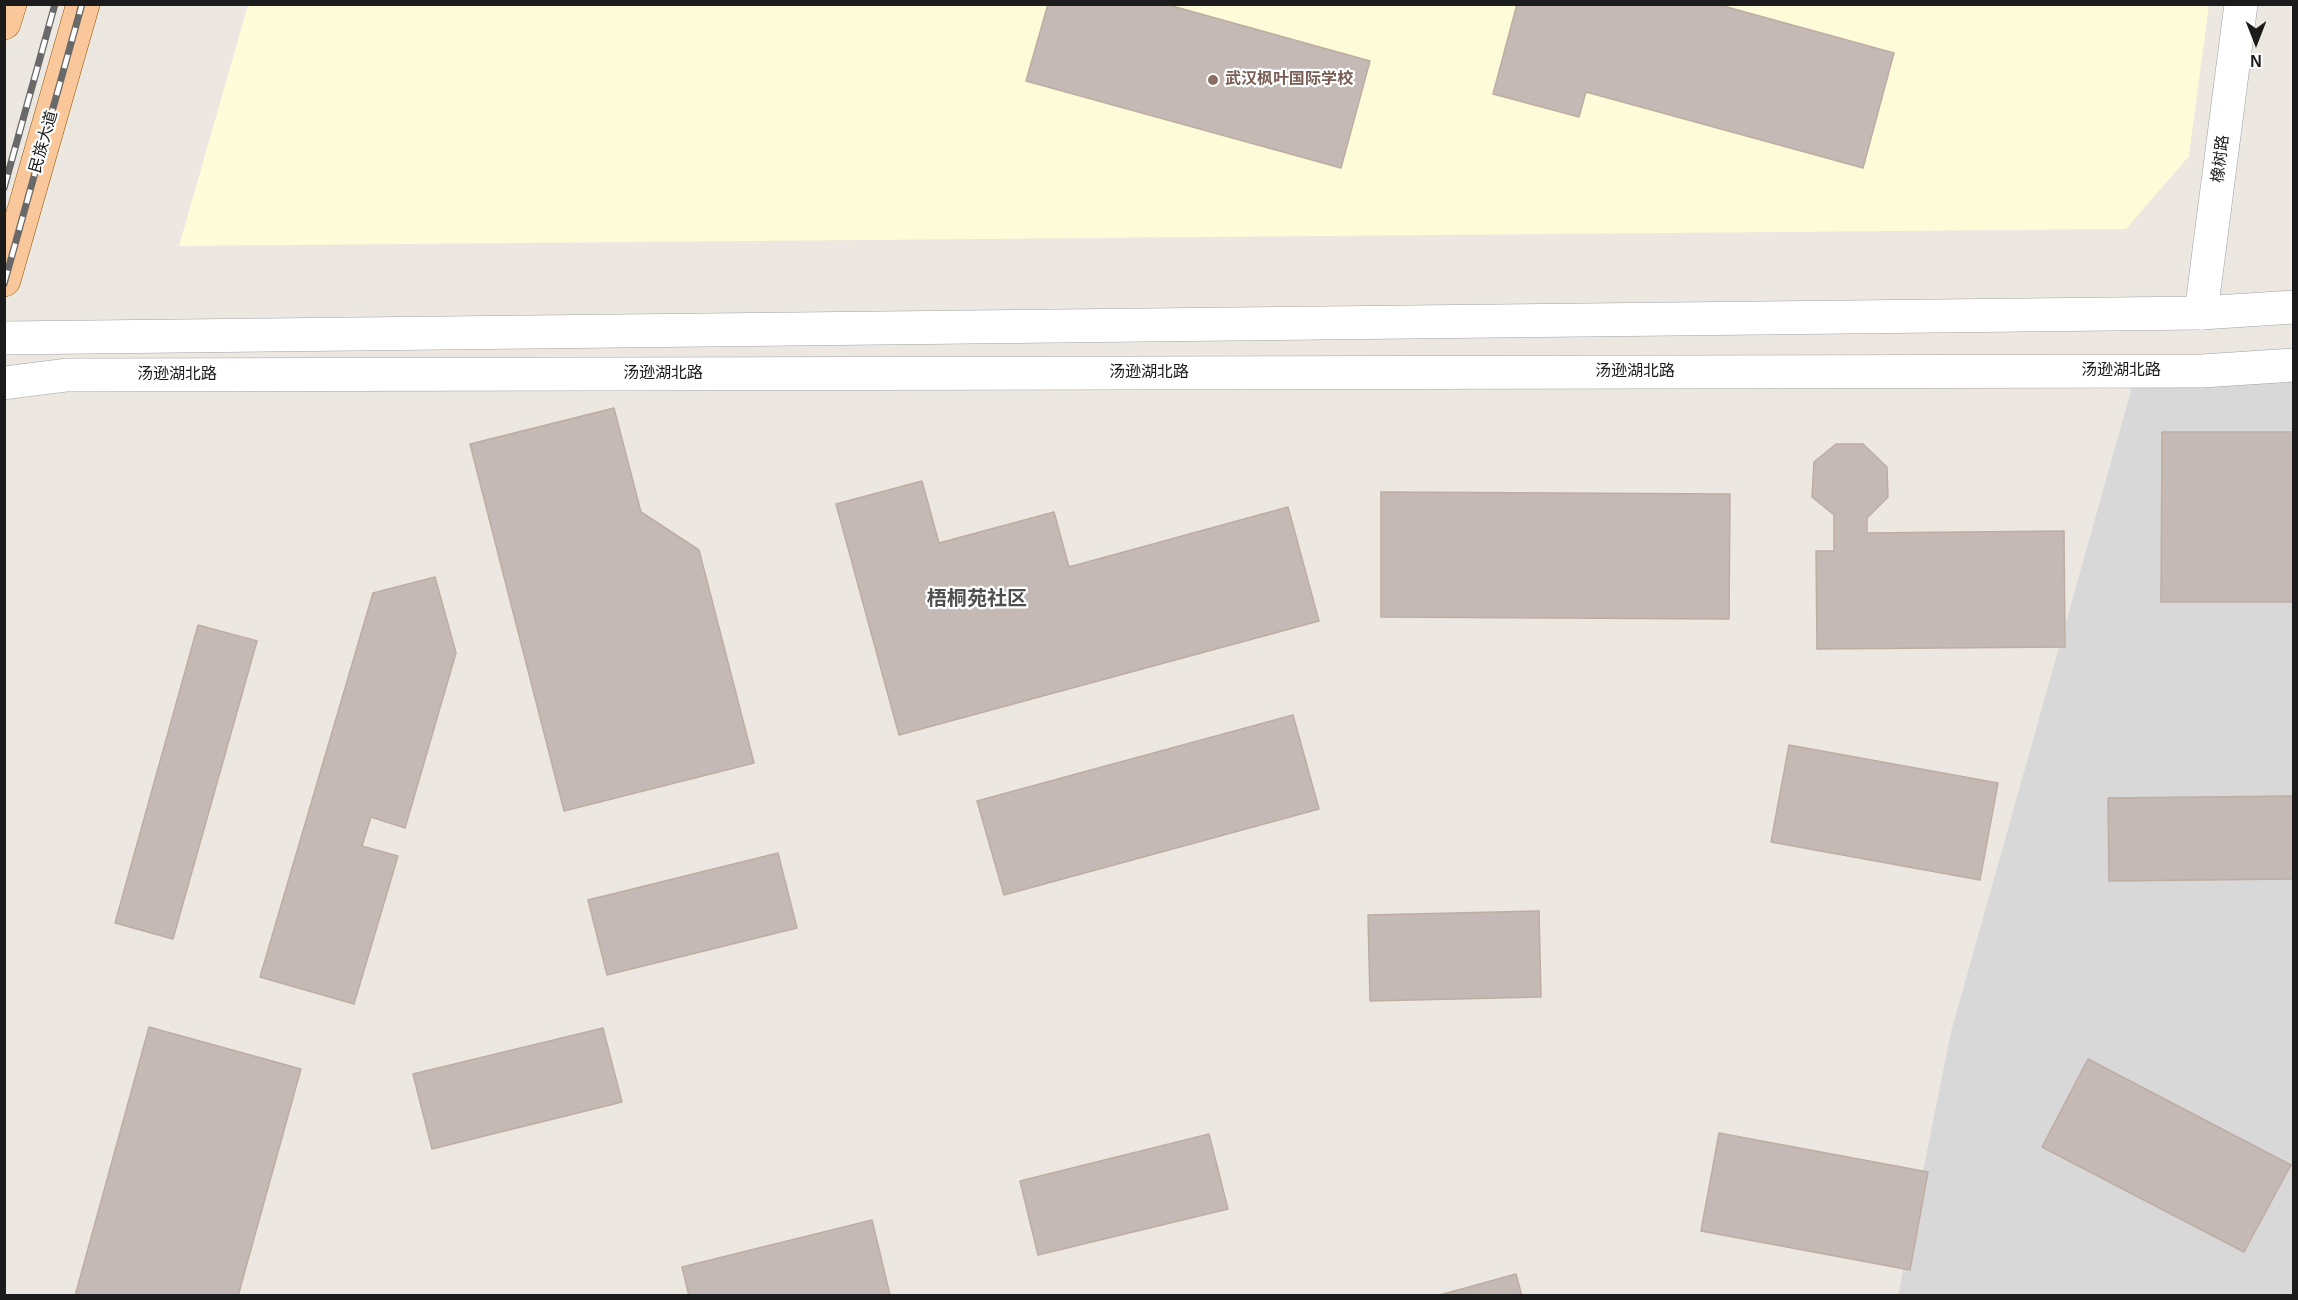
<!DOCTYPE html>
<html>
<head>
<meta charset="utf-8">
<style>
  body { margin:0 }
  #map { position:relative; width:2298px; height:1300px; overflow:hidden; background:#ece7e0; font-family:Arial,sans-serif }
  canvas { display:block }
  .frame { position:absolute; inset:0; border:6px solid #1b1b1b; pointer-events:none }
  .north { position:absolute; left:2226px; top:12px; width:60px; height:60px; -webkit-text-stroke:4px #fff; paint-order:stroke; rotate:180deg; font-size:16px; font-weight:700; line-height:24px; text-align:center; color:#1b1b1b }
  .north::after { content:''; display:block; margin:auto; width:21px; height:27px; background:#1b1b1b; clip-path:polygon(50% 0,100% 100%,50% 72%,0 100%) }
</style>
</head>
<body>
<div id="map">
<canvas width="2298" height="1300"></canvas>
<div class="frame"></div>
<div class="north">N</div>
</div>
<script>
const c = document.querySelector('canvas').getContext('2d');
c.lineJoin = 'round';
function fill(path, color) { c.fillStyle = color; c.fill(path, 'evenodd'); }
function strokePath(path, color, width, dash) { c.strokeStyle = color; c.lineWidth = width; c.lineCap = dash ? 'butt' : 'round'; c.setLineDash(dash || []); c.stroke(path); }
function label(font, color, halo, rows, align = 'center') {
  c.font = font + ' Arial,"Noto Sans SC",sans-serif'; c.lineWidth = 4.5; c.setLineDash([]); c.textBaseline = 'middle'; c.strokeStyle = halo; c.fillStyle = color; for (const [text, x, y, turn = 0] of rows) {
    c.save(); c.translate(x, y); c.rotate((+turn || 0) * Math.PI / 180); c.textAlign = isNaN(turn) ? turn : align; if (halo) c.strokeText(text, 0, 0); c.fillText(text, 0, 0); c.restore();
  }
}
fill(new Path2D(`
  M2293,379V1295L1898,1296L1951,1032L2134,380Z`), '#d9d8d8');
fill(new Path2D(`
  M248,5H2209L2189,156L2126,229L179,246Z`), '#fefbd8');
const building = new Path2D(`
  M1048,4H1165L1370,61L1341,168L1026,81Z
  M1517,4H1716L1894,53L1863,168L1586,92L1579,117L1493,94Z
  M614,408L641,512L699,550L754,763L564,811L470,444Z
  M2162,432H2294V602H2161Z
  M1836,444H1863L1887,467L1888,497L1867,518V533L2064,531L2065,647L1817,649L1816,551H1834V515L1812,497L1814,462Z
  M922,481L939,543L1054,512L1069,567L1288,507L1319,621L899,735L836,504Z
  M1381,492L1730,494L1729,619L1381,617Z
  M435,577L456,653L405,828L371,817L362,846L398,856L354,1004L260,977L373,593Z
  M198,625L257,641L173,939L115,923Z
  M1293,715L1319,809L1004,895L977,801Z
  M1789,745L1998,783L1980,880L1771,842Z
  M2294,796V879L2109,881L2108,798Z
  M778,853L797,928L607,975L588,900Z
  M1539,911L1541,997L1370,1001L1368,915Z
  M149,1027L301,1069L238,1296H75Z
  M603,1028L622,1102L432,1149L413,1074Z
  M2088,1059L2291,1165L2244,1252L2042,1147Z
  M1719,1133L1928,1172L1910,1270L1701,1231Z
  M1209,1134L1228,1209L1038,1255L1020,1181Z
  M872,1220L890,1295L689,1296L682,1267Z
  M1516,1274L1522,1296H1436Z`);
fill(building, '#c4b9b4');
strokePath(building, '#beada3', 1.5);
const minor = new Path2D(`
  M2201,313L2241,4`);
const tertiary = new Path2D(`
  M4,338L2201,313L2294,307
  M4,383L67,375L2202,371L2294,365`);
const primary = new Path2D(`
  M4,23L10,4
  M4,280L83,4`);
strokePath(minor, '#a2a2a2', 34);
strokePath(tertiary, '#a2a2a2', 34);
strokePath(primary, '#8f5403', 34);
strokePath(minor, '#fff', 33);
strokePath(tertiary, '#fff', 33);
strokePath(primary, '#f9c799', 33);
const rail = new Path2D(`
  M4,188L55,4
  M4,284L82,4`);
strokePath(rail, '#696969', 7);
strokePath(rail, '#fff', 4.5, [14]);
for (const [x, y, r, color] of [
  [1213,80,6,"#8d6e63"]
]) { const dot = new Path2D(); dot.arc(x, y, r, 0, 2 * Math.PI); c.fillStyle = color; c.fill(dot); strokePath(dot, '#fff', 2); }
label('bold 16px', '#785e54', '#fff', [
  ["武汉枫叶国际学校",1225,80]
], 'left');
label('16px', '#1b1b1b', '#fff', [
  ["民族大道",44,142,-74],
  ["橡树路",2221,159,-83],
  ["汤逊湖北路",2121,371],
  ["汤逊湖北路",1635,372],
  ["汤逊湖北路",1149,373],
  ["汤逊湖北路",663,374],
  ["汤逊湖北路",177,375]
]);
label('bold 20px', '#4e4e4e', '#fff', [
  ["梧桐苑社区",977,599]
]);
</script>
</body>
</html>
